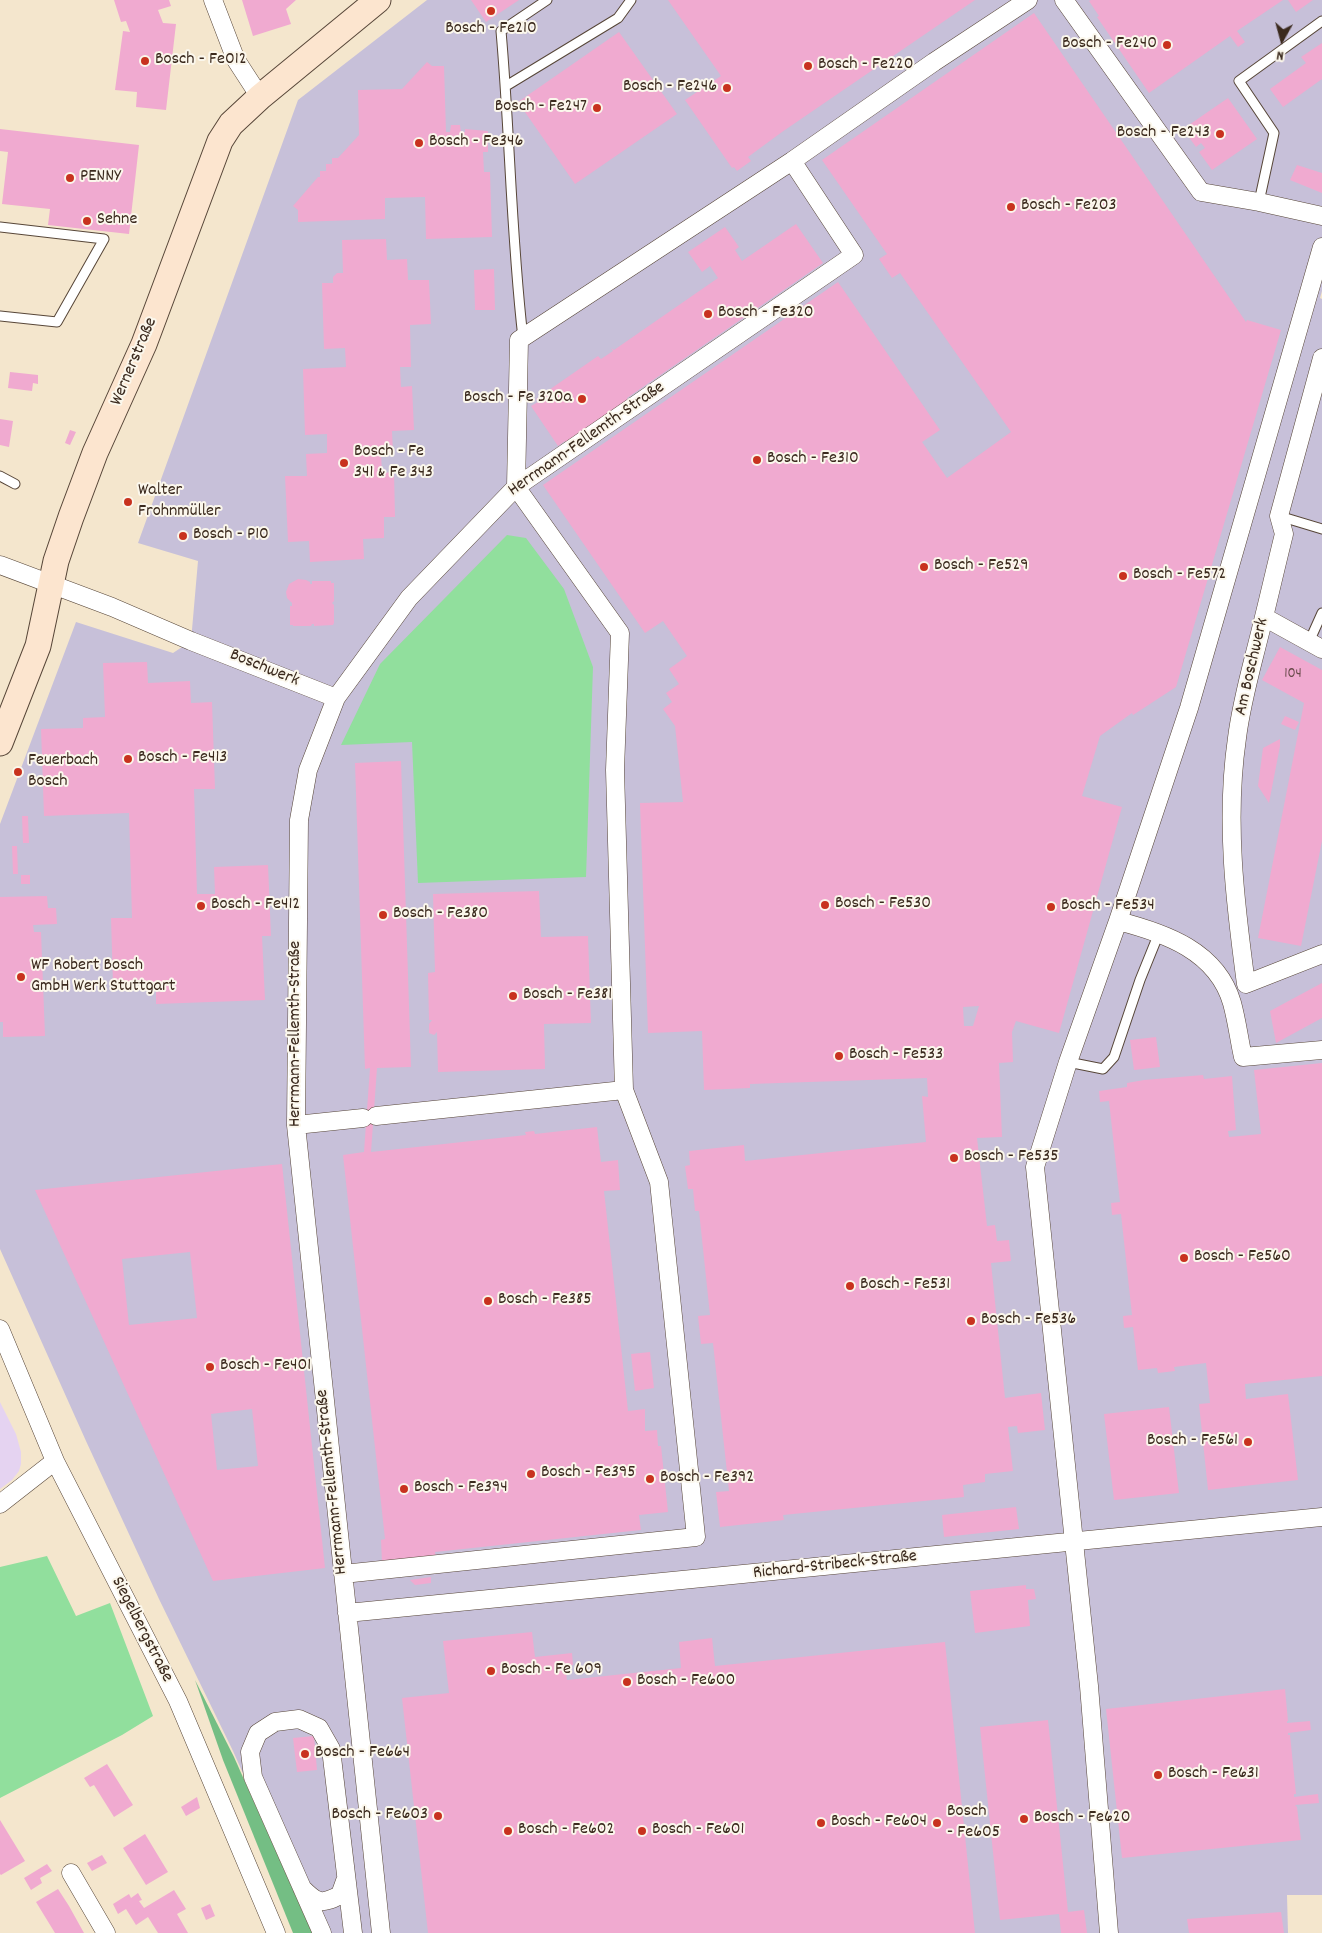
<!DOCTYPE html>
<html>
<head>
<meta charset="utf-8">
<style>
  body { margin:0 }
  #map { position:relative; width:1322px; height:1933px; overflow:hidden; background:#f4e6cd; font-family:Dekko,sans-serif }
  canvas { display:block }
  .north { position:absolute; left:1257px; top:15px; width:50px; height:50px; -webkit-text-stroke:4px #fbf7ec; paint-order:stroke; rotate:187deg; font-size:14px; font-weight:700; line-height:20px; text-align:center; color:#3b2a1e }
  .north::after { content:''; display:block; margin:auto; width:18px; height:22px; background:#3b2a1e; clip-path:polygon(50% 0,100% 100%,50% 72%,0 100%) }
</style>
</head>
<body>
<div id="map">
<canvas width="1322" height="1933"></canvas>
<div class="north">N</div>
</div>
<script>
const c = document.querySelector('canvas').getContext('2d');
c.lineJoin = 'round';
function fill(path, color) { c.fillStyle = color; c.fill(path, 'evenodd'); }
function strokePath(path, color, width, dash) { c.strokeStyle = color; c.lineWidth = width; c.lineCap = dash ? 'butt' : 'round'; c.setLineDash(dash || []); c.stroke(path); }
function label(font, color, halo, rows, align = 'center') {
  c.font = font + ' Dekko,sans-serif'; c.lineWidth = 4; c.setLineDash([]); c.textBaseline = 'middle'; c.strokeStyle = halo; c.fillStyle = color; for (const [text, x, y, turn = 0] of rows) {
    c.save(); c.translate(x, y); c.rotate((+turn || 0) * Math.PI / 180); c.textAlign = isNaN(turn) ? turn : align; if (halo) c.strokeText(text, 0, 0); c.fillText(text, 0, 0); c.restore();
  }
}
fill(new Path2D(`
  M0,1402L16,1434L21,1452V1464L19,1471L12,1480L0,1489Z`), '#e5d3f1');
fill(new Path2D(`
  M427,0H1322V291L1320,298L1322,299V1895H1287L1288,1933H312L301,1903L233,1751L159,1599L86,1441L0,1249V824L76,622L173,653L191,641L198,561L138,543L298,100Z`), '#c7c0d9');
fill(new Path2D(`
  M507,535L526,538L564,589L593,667L586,877L418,883L412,742L341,745L380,664Z
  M47,1556L76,1616L110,1603L153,1716L122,1735L0,1798V1567Z`), '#91df9d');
fill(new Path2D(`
  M195,1680L234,1757L312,1933H293L223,1760Z`), '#74be84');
fill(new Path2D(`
  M114,0H169L171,6L158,10L163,23L176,24L166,110L136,107L137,92L115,90L123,31L130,32L126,21L121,22Z
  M242,0H296L286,9L291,24L253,36Z
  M471,0H519L486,22Z
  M668,0H975L782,132L748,157L751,161L737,171L734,167L732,168L685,100L721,76Z
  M1091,0H1283L1237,31L1245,42L1238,47L1230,36L1149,93L1097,17L1099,16L1089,1Z
  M1288,0H1313L1296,12Z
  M1034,13L1246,322L1247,320L1281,330L1176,687L1133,715L1132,713L1100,736L1082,796L1122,807L1059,1033L1016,1021L1012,1032L1013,1062L999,1063L1002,1137L977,1138L987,1226L995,1225L997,1241L1009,1240L1011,1261L991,1263L1005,1398L1041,1393L1045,1430L1018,1433L1017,1426L1008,1427L1013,1471L985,1474V1482L963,1485L964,1497L783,1515L784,1520L720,1527L716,1492L729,1491L713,1343L701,1344L698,1316L710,1315L699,1211H695L693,1189H688L685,1166L690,1165L689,1151L744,1145L745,1161L926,1142L922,1096L928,1097L927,1078L750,1084V1088L704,1090L702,1031L648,1033L640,803L683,802L675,726L663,709L672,702L666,693L679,684L669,669L687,656L663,621L645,633L543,485L838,282L940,430L922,442L947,478L1011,432L900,273L892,278L879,259L887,254L822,160ZM979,1006L973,1026H964L963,1007Z
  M619,32L677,114L575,184L518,102Z
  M1322,43V79L1283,107L1270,89L1306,63L1301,57Z
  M427,62L432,66H444L446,132H450L451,125H460L461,132H465V129L488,131V152H483L484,172H490L492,237L426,239L425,197L385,198V219L298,222V210L293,206L318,177H320V171H326V164H332V158H338L359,135L358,90L402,89Z
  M1228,98L1257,139L1212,170L1199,152L1205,148L1201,143L1196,147L1183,129Z
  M0,129L139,145L129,234L48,225L50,209L2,204L8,152L0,151Z
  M1297,165L1322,173V193L1290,180Z
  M796,224L823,263L627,398L629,401L566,444L565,441L558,446L531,406L538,402L536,399L598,356L601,359L613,351L611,348L614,350L718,278L710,266L702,272L688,252L725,227L739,247L735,250L742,261Z
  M386,239L387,260L407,259L408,280H429L431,324L410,325L411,367H400L401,387L412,386L414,430L392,431L393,453H381L382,473L394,472L395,517H384V538L363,539L364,559L310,562L309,541L288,542L285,476H307L306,454L327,453V434L305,435L303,369L346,367L345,348L324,349L322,283H333V277L337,273H343L342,240Z
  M494,269L495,310H475L474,270Z
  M10,372L38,375V384L33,383L32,391L8,388Z
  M0,419L13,421L9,447L0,445Z
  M70,430L76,432L70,445L65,443Z
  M298,579L306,580L310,582V584H312V581H331V583H334V601L332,603L334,605V623L333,625L314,626V624H312L311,626H293V625H290V606H292V603L287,598L286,592L289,584Z
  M1280,647L1322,670V841L1301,946L1258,938L1304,703L1262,680Z
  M147,662L148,683L190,681L191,703L212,702L215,789H194L197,894H215L214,867L268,865L271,936H262L265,1000L156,1004V982L113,984L111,918H132L129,813L44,816L41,729L83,728V718L105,717L103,663Z
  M1285,716L1299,722L1295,730L1281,724Z
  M1280,739V746L1269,803L1258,786L1263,748Z
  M401,761L411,1067L377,1068L371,1152L526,1135L525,1132L534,1131L535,1134L597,1127L601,1162L618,1160L620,1190L604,1191L628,1411L645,1409V1431L657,1430L658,1446H661L668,1512L639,1515L641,1530L435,1552L436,1558L382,1563L381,1540L385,1539L343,1155L364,1152L370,1068L365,1069L355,763Z
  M22,816H28L29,843H23Z
  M12,846H17L18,874H13Z
  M21,875H30V884H21Z
  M539,891L541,937L588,936L591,1023L544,1024L545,1069L438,1072L437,1032L434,1035L429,1033V1024L432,1020H429L428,973L435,972L433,894Z
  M47,896L48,908H56L57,924L33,925L34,932H41L45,1036L3,1037V1022H0V897Z
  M1322,983V1018L1276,1043L1270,1011Z
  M1156,1037L1160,1067L1134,1070L1130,1040Z
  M1322,1063V1376L1245,1384L1246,1399L1288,1394L1298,1480L1208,1490L1199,1404L1210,1403L1206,1363L1174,1367L1175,1371L1158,1373L1157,1368L1138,1370L1133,1327L1124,1328L1123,1316L1132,1315L1121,1214L1112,1215L1111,1203L1120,1202L1109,1101L1100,1102L1099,1091L1127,1087V1083L1144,1080L1203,1075L1204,1079L1232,1076L1236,1130L1228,1131L1229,1137L1261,1134L1254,1070Z
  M282,1164L325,1568L213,1581L35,1190ZM190,1252L197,1318L129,1325L122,1259ZM252,1409L258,1466L217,1470L211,1414Z
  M650,1352L654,1388L635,1391L631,1354Z
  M1169,1407L1179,1493L1114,1500L1104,1414Z
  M1016,1507L1019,1529L944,1537L942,1515Z
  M431,1577V1583L415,1585L410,1580Z
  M1026,1585V1589H1034L1036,1599L1028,1600L1030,1626L975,1633L970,1591Z
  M532,1632L535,1657L572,1653L573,1665L565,1666L567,1680L681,1668L679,1642L712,1638L715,1666L945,1642L975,1933H428L402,1698L449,1693L443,1641Z
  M1285,1689L1288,1721H1287V1723L1310,1721L1311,1730L1288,1733V1735H1290L1296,1794H1294V1797L1318,1794L1319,1803L1295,1805L1297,1807L1301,1840L1122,1858L1106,1709Z
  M1048,1720L1068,1912L1084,1910L1087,1933H1061L1059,1914L1000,1920L980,1727Z
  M314,1736L317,1770L297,1772L293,1738Z
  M107,1764L133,1805L114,1817L94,1785L90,1787L84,1778Z
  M197,1797L200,1808L186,1816L181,1807Z
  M0,1820L25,1861L1,1875L0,1874Z
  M145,1834L168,1872L146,1885L123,1848Z
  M102,1855L107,1863L92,1871L87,1863Z
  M47,1864L52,1871L40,1878L42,1883L31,1890L24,1878Z
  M58,1889L69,1906L84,1933H55L36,1902Z
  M174,1890L186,1909L177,1914L188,1933H158L148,1917L136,1925L126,1909L118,1914L113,1904L129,1894L131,1898L138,1893L142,1900L139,1901L144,1908Z
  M210,1904L215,1916L206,1920L201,1908Z
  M1281,1912L1284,1933H1189L1187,1919Z`), '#f0aad0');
const lane = new Path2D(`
  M506,86L618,18L631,0
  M1259,202L1274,133L1239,81L1322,21
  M0,227L104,239L57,322L0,316
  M523,338C511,236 510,133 501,31L547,0
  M0,476L15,484
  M1279,516L1322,529
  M1309,642L1322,613
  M1068,1062L1103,1069L1114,1057L1140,980L1159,933`);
const street = new Path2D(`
  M213,0L236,60L260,97
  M1064,0L1201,192L1259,202L1322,216
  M1322,358L1279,516L1284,534C1275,570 1267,606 1258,641C1250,673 1241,705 1237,738C1225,820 1235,902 1246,984L1322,954
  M0,565L112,607L191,641L336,698
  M1264,617L1322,649
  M1118,921C1165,933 1217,951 1232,1003C1237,1021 1239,1039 1243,1057L1322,1050
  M376,1116L624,1090L615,770L620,633L516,487L519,340L792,161L934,62L1028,0
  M296,1125L363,1118
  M0,1329L55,1461L178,1701L276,1933
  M0,1504L55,1461
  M343,1574L696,1537L659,1182L624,1090
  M347,1613L1322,1517
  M71,1873L106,1933
  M302,1888C317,1903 321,1905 340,1895L345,1881
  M322,1933L253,1777L250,1752L258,1733L275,1722L299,1719L319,1728L331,1749L353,1933
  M381,1933L296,1125L299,820L308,770L336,698L409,598L516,487L854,255L792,161
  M1109,1933L1089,1686L1035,1167L1068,1062L1118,921L1189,708L1322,247`);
const secondary = new Path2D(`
  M0,743L38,646L56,561L71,517L95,453L144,344L220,141L231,124L260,97L378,0`);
strokePath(lane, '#574638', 11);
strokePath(street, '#574638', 19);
strokePath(secondary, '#574638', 27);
strokePath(lane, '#fff', 9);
strokePath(street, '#fff', 18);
strokePath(secondary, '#fce5cf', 25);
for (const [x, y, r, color] of [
  [491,11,5,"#c8321e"],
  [1167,45,5,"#c8321e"],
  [145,61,5,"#c8321e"],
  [808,66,5,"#c8321e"],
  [727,88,5,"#c8321e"],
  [597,108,5,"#c8321e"],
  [1220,134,5,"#c8321e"],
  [419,143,5,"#c8321e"],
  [70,178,5,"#c8321e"],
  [1011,207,5,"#c8321e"],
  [87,221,5,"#c8321e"],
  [708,314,5,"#c8321e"],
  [582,399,5,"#c8321e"],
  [757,460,5,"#c8321e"],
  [344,463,5,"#c8321e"],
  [128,502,5,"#c8321e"],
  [183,536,5,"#c8321e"],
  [924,567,5,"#c8321e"],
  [1123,576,5,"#c8321e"],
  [128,759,5,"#c8321e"],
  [18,772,5,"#c8321e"],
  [825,905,5,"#c8321e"],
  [201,906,5,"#c8321e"],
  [1051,907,5,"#c8321e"],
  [383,915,5,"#c8321e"],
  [21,977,5,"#c8321e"],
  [513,996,5,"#c8321e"],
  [839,1056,5,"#c8321e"],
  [954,1158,5,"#c8321e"],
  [1184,1258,5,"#c8321e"],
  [850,1286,5,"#c8321e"],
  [488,1301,5,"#c8321e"],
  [971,1321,5,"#c8321e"],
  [210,1367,5,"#c8321e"],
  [1248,1442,5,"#c8321e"],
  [531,1474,5,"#c8321e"],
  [650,1479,5,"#c8321e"],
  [404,1489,5,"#c8321e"],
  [491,1671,5,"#c8321e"],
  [627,1682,5,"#c8321e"],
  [305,1754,5,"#c8321e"],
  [1158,1775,5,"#c8321e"],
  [438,1816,5,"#c8321e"],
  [1024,1819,5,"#c8321e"],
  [821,1823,5,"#c8321e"],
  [937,1823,5,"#c8321e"],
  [508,1831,5,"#c8321e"],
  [642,1831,5,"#c8321e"]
]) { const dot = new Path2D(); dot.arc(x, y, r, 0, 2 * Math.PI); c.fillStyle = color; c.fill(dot); strokePath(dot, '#fbf7ec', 2); }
label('15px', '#684a4a', null, [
  ["104",1293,675]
]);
label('18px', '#3b2a1e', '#fbf7ec', [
  ["Bosch - Fe210",491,30,"center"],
  ["Bosch - Fe240",1157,45,"right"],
  ["Bosch - Fe012",155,61],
  ["Bosch - Fe220",818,66],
  ["Bosch - Fe246",717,88,"right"],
  ["Bosch - Fe247",587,108,"right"],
  ["Bosch - Fe243",1210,134,"right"],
  ["Bosch - Fe346",429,143],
  ["PENNY",80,178],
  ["Bosch - Fe203",1021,207],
  ["Sehne",97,221],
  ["Bosch - Fe320",718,314],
  ["Bosch - Fe 320a",572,399,"right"],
  ["Bosch - Fe",354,453],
  ["341 & Fe 343",354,474],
  ["Bosch - Fe310",767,460],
  ["Walter",138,492],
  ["Frohnmüller",138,513],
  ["Bosch - P10",193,536],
  ["Bosch - Fe529",934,567],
  ["Bosch - Fe572",1133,576],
  ["Bosch - Fe413",138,759],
  ["Feuerbach",28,762],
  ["Bosch",28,783],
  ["Bosch - Fe530",835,905],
  ["Bosch - Fe412",211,906],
  ["Bosch - Fe534",1061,907],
  ["Bosch - Fe380",393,915],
  ["WF Robert Bosch",31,967],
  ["GmbH Werk Stuttgart",31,988],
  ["Bosch - Fe381",523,996],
  ["Bosch - Fe533",849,1056],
  ["Bosch - Fe535",964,1158],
  ["Bosch - Fe560",1194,1258],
  ["Bosch - Fe531",860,1286],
  ["Bosch - Fe385",498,1301],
  ["Bosch - Fe536",981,1321],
  ["Bosch - Fe401",220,1367],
  ["Bosch - Fe561",1238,1442,"right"],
  ["Bosch - Fe395",541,1474],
  ["Bosch - Fe392",660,1479],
  ["Bosch - Fe394",414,1489],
  ["Bosch - Fe 609",501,1671],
  ["Bosch - Fe600",637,1682],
  ["Bosch - Fe664",315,1754],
  ["Bosch - Fe631",1168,1775],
  ["Bosch",947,1813],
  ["- Fe605",947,1834],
  ["Bosch - Fe603",428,1816,"right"],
  ["Bosch - Fe620",1034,1819],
  ["Bosch - Fe604",831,1823],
  ["Bosch - Fe602",518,1831],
  ["Bosch - Fe601",652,1831]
], 'left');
label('18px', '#3b2a1e', '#fbf7ec', [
  ["Wernerstraße",135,362,-67],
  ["Herrmann-Fellemth-Straße",587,440,-35],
  ["Am Boschwerk",1253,667,-77],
  ["Boschwerk",264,669,22],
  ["Herrmann-Fellemth-Straße",297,1034,-90],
  ["Herrmann-Fellemth-Straße",333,1482,-96],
  ["Richard-Stribeck-Straße",835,1566,-6],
  ["Siegelbergstraße",141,1630,63]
]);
</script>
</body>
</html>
